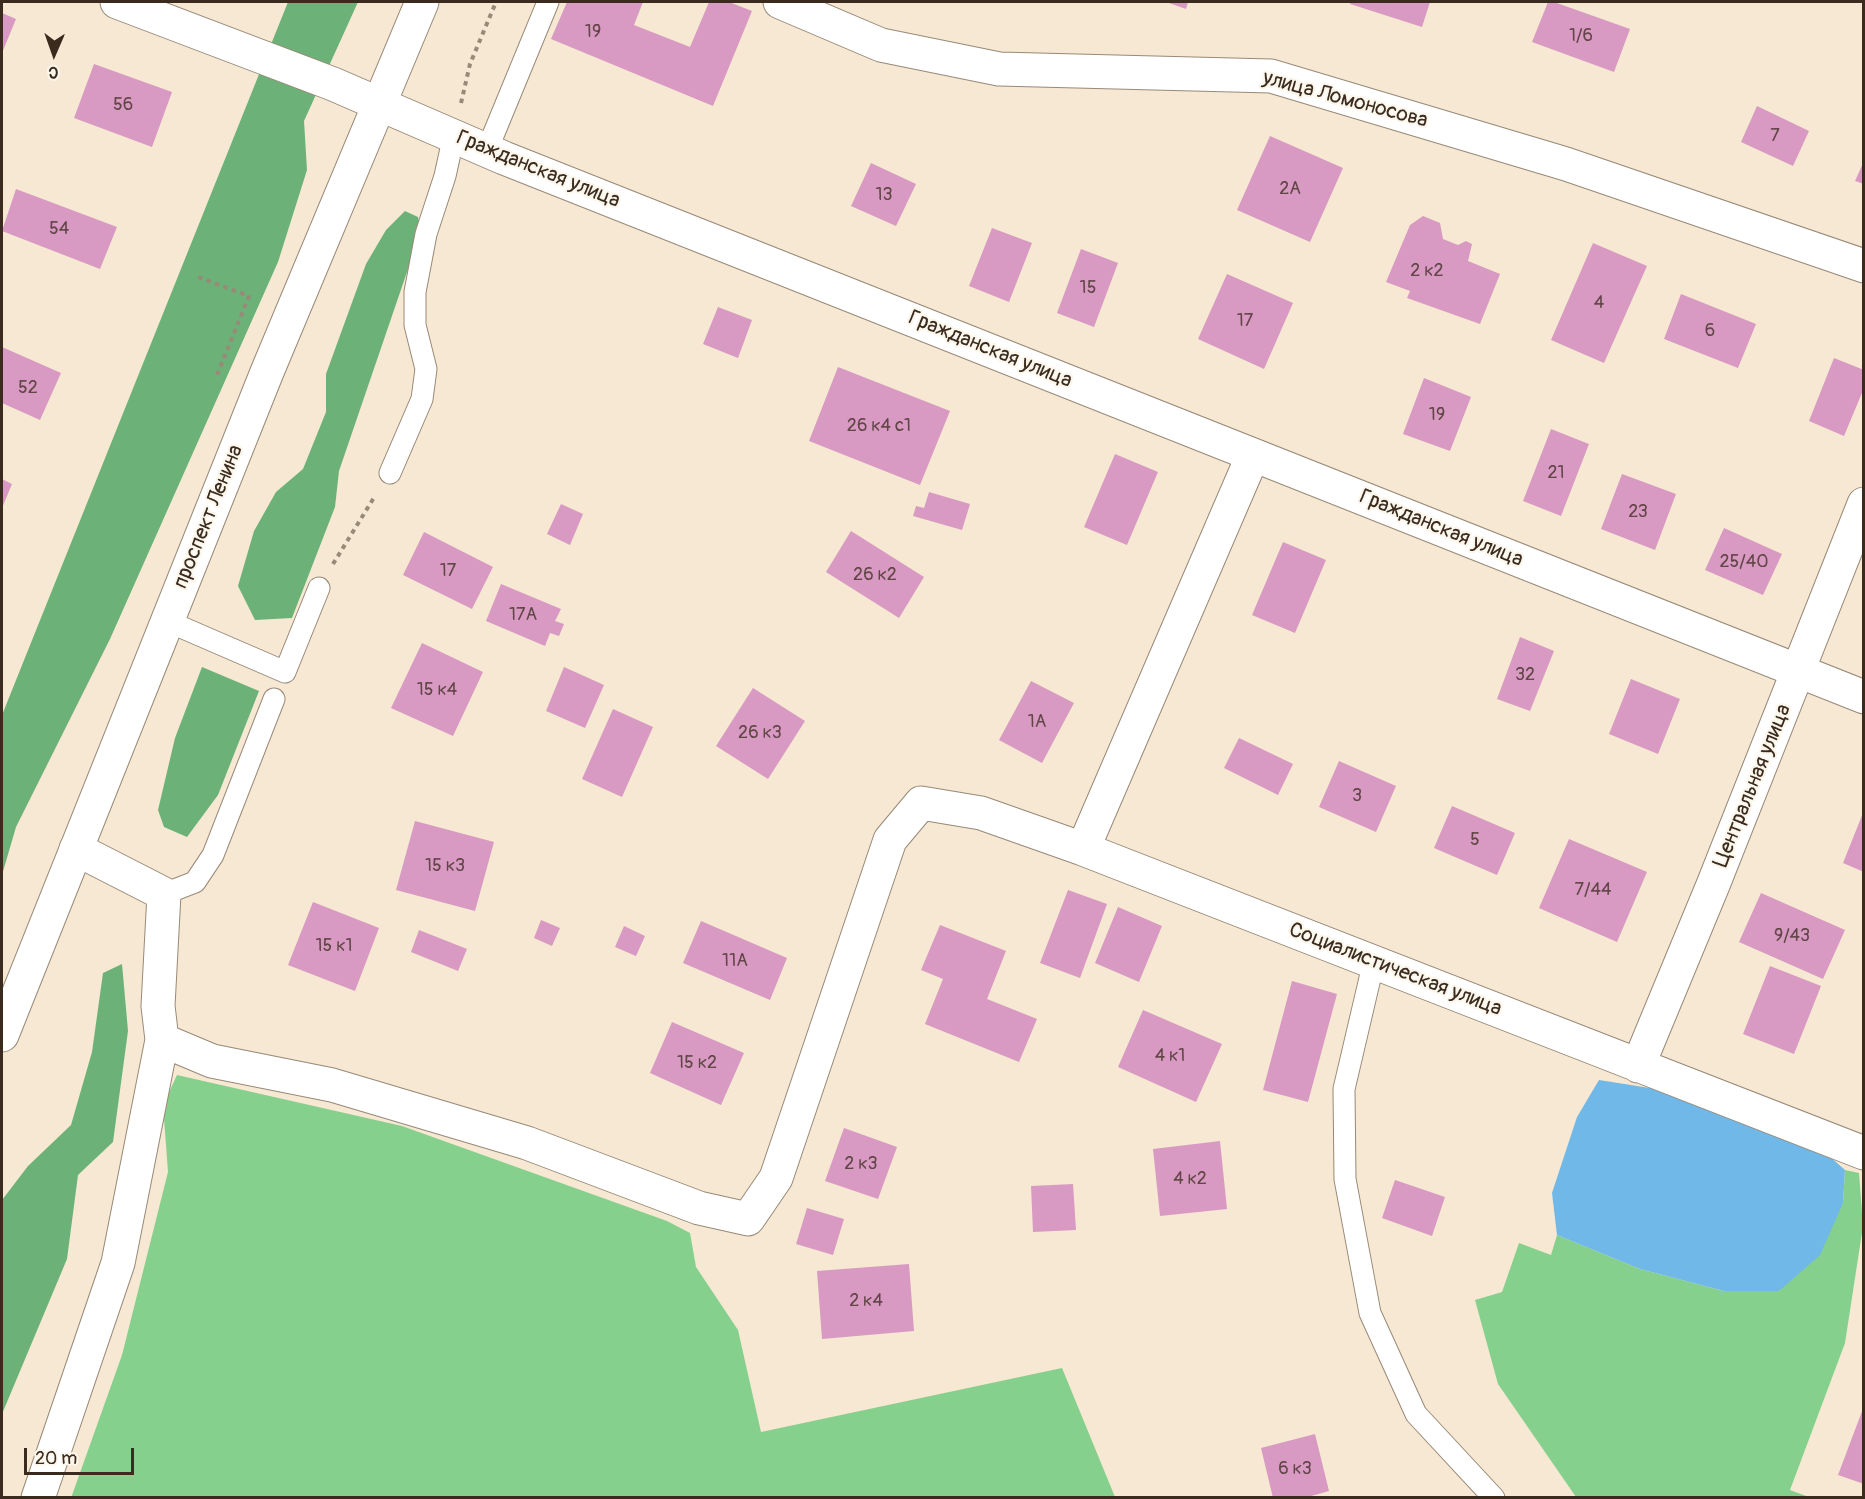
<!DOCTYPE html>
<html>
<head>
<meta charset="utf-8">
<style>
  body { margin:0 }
  #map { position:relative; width:1865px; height:1499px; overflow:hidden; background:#f6e8d2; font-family:Pangolin,sans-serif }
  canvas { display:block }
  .frame { position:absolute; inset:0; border:3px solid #3b2a1e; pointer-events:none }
  .north { position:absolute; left:24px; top:24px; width:60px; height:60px; -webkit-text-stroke:4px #fbf7ec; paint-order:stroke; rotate:182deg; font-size:16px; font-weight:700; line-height:24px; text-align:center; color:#3b2a1e }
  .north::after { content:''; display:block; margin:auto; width:21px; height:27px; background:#3b2a1e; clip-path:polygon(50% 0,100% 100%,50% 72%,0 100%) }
  .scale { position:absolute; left:24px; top:1448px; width:110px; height:27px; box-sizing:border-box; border:3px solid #3b2a1e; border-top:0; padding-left:8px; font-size:18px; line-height:21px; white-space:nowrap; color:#3b2a1e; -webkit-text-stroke:4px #fbf7ec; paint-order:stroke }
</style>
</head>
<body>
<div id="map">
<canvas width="1865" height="1499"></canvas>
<div class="frame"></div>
<div class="north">С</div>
<div class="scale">20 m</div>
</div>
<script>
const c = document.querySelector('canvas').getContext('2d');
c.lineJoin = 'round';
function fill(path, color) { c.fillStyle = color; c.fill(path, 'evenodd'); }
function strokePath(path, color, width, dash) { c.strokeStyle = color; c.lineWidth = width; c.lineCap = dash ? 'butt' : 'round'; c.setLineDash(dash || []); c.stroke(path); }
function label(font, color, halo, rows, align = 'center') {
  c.font = font + ' Pangolin,sans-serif'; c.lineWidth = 4.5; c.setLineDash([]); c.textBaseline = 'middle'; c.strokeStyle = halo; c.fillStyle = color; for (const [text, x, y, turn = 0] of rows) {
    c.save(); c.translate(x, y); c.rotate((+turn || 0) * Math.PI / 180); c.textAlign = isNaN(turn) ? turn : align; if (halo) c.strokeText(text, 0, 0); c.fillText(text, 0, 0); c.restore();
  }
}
fill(new Path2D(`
  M177,1075L402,1126L667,1221L690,1233L696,1267L738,1330L761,1432L1062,1368L1115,1497L71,1498L122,1355L168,1172L163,1105Z
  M1845,1170L1859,1173L1863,1226L1845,1343L1790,1490L1809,1497H1576L1498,1384L1475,1300L1502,1292L1519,1243L1551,1255L1557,1235L1640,1269L1724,1291H1779L1843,1203Z`), '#86d08d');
fill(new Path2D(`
  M288,2H358L304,121L307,170L278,262L110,639L16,827L2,875V715Z
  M405,211L418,217L421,231L339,471L335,507L292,618L255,620L238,586L254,531L276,492L303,469L326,412V374L366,264L386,230Z
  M202,667L259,691L218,795L187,837L164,827L158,810L175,738Z
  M122,964L128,1031L113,1142L78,1175L67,1259L2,1414V1200L28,1166L71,1125L92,1052L103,973Z`), '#6cb278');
fill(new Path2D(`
  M1599,1080L1650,1088L1828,1155L1845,1170L1843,1203L1820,1255L1779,1291H1724L1640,1269L1557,1235L1552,1193L1577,1117Z`), '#70b8e8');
fill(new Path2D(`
  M567,2H643L634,25L690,47L709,2H729L752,11L713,106L551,39Z
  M1166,2H1188L1186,9Z
  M1351,2H1430L1422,27L1350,4Z
  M1548,2H1554L1630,29L1614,72L1532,42Z
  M2,13L16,19L2,53Z
  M94,64L172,92L152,147L74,118Z
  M1757,106L1809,131L1793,166L1741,142Z
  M1270,136L1343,168L1310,242L1237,210Z
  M1864,161V184L1855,181Z
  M871,163L916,184L896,226L851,206Z
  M16,189L117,227L100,269L2,231Z
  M1423,216L1440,223L1443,239L1458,245L1466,241L1472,244L1468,261L1500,274L1480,324L1407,298L1410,291L1386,282L1410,225Z
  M992,228L1032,243L1009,302L969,286Z
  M1593,243L1647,266L1604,363L1551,340Z
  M1081,249L1118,263L1094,327L1057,313Z
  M1227,274L1293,303L1264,369L1198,339Z
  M1681,294L1756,324L1738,368L1664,339Z
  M718,307L752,320L738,358L703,344Z
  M2,347L61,373L40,420L2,403Z
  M1834,358L1864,370V388L1844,436L1809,421Z
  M838,367L950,411L920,485L809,441Z
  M1424,378L1471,397L1450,451L1403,434Z
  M1551,429L1589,444L1561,516L1523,501Z
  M1115,454L1158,472L1127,545L1084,527Z
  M1622,474L1676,494L1655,550L1601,529Z
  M2,479L12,484L2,508Z
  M929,492L970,504L962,530L913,516L916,506L924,508Z
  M561,504L583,514L570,545L547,534Z
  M1724,528L1782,554L1763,595L1705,570Z
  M851,531L924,577L899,618L826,572Z
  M424,532L493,567L472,609L403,575Z
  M1283,542L1326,560L1295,633L1252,615Z
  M501,584L561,609L555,621L564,624L559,636L550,633L545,646L486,621Z
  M1520,637L1554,651L1530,711L1497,699Z
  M422,643L483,672L453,736L391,708Z
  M564,667L604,685L585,728L546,711Z
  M1631,679L1680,699L1658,754L1609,734Z
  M1031,681L1074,703L1042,763L999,740Z
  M753,688L805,721L768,779L716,746Z
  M613,709L653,727L622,797L582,779Z
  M1239,738L1293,764L1278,795L1224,768Z
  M1339,761L1396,786L1376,832L1319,807Z
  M1452,806L1515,833L1497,875L1434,848Z
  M1863,813H1864V872L1843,863Z
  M415,821L494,842L475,911L396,890Z
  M1569,839L1647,872L1617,942L1539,908Z
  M1068,890L1107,904L1080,978L1040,963Z
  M1761,893L1845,930L1823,979L1739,942Z
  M313,902L379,928L355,991L288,965Z
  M1118,907L1162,926L1139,982L1095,963Z
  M541,920L560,928L552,946L534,938Z
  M701,921L787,958L770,1000L683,963Z
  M940,925L1006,951L987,999L1037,1019L1019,1062L925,1024L943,979L921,970Z
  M624,926L645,936L636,956L615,947Z
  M419,930L467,949L458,971L411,952Z
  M1770,966L1821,986L1794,1054L1743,1034Z
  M1292,981L1337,994L1308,1102L1263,1090Z
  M1143,1010L1222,1044L1196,1102L1118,1067Z
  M672,1022L744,1053L721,1105L650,1073Z
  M844,1128L897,1147L878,1199L825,1181Z
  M1220,1141L1227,1209L1160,1216L1153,1149Z
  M1395,1180L1445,1197L1432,1236L1382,1218Z
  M1073,1184L1076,1230L1033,1232L1031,1186Z
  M807,1208L844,1219L833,1255L796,1244Z
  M909,1264L914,1331L822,1339L817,1271Z
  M1864,1406V1484L1838,1475Z
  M1315,1434L1329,1491L1304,1498H1273L1261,1448Z`), '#d89ac2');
const service = new Path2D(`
  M487,150L548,2
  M390,473L422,399L426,369L415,325V292L426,234L445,176L454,135
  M167,621L285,672L319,588
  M164,894L195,882L213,855L274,699
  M1374,961L1344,1089L1345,1179L1370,1313L1416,1414L1494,1498`);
const minor = new Path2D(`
  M117,2L333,84L504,158L1864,697
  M780,2L881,45L999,69L1271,76L1566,164L1864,266
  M76,849L164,894L158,1006L162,1040L212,1061L332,1085L527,1143L699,1208L748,1219L776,1178L890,840L921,803L981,813L1083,849L1864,1153
  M1083,849L1253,455
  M1638,1066L1713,885L1864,504
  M38,1498L118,1263L162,1040`);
const primary = new Path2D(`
  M2,1035L267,372L422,2`);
strokePath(service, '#988978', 23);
strokePath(minor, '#988978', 35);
strokePath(primary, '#988978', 35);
strokePath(new Path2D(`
  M461,103L470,64L496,2
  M198,277L249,296L217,375
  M333,564L375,496`), '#988978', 4, [4.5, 4.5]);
strokePath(service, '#fff', 21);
strokePath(minor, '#fff', 33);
strokePath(primary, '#fff', 33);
label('18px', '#624647', null, [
  ["19",593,32],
  ["1/6",1581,36],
  ["56",123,105],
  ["7",1775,136],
  ["2А",1290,189],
  ["13",884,195],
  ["54",59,229],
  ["2 к2",1427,271],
  ["15",1088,288],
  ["4",1599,303],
  ["17",1245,321],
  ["6",1710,331],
  ["52",28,388],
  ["19",1437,415],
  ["26 к4 с1",879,426],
  ["21",1556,473],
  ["23",1638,512],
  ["25/40",1744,562],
  ["17",448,571],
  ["26 к2",875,575],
  ["17А",523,615],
  ["32",1525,675],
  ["15 к4",437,690],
  ["1А",1037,722],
  ["26 к3",760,733],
  ["3",1357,796],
  ["5",1475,840],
  ["15 к3",445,866],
  ["7/44",1593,890],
  ["9/43",1792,936],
  ["15 к1",334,946],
  ["11А",735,961],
  ["4 к1",1170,1056],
  ["15 к2",697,1063],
  ["2 к3",861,1164],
  ["4 к2",1190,1179],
  ["2 к4",866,1301],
  ["6 к3",1295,1469]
]);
label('21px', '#3b2a1e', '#fbf7ec', [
  ["улица Ломоносова",1345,100,15],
  ["Гражданская улица",538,170,22],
  ["Гражданская улица",990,350,22],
  ["проспект Ленина",209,517,-68],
  ["Гражданская улица",1441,529,22],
  ["Центральная улица",1753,786,-68],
  ["Социалистическая улица",1395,970,21]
]);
</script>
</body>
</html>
